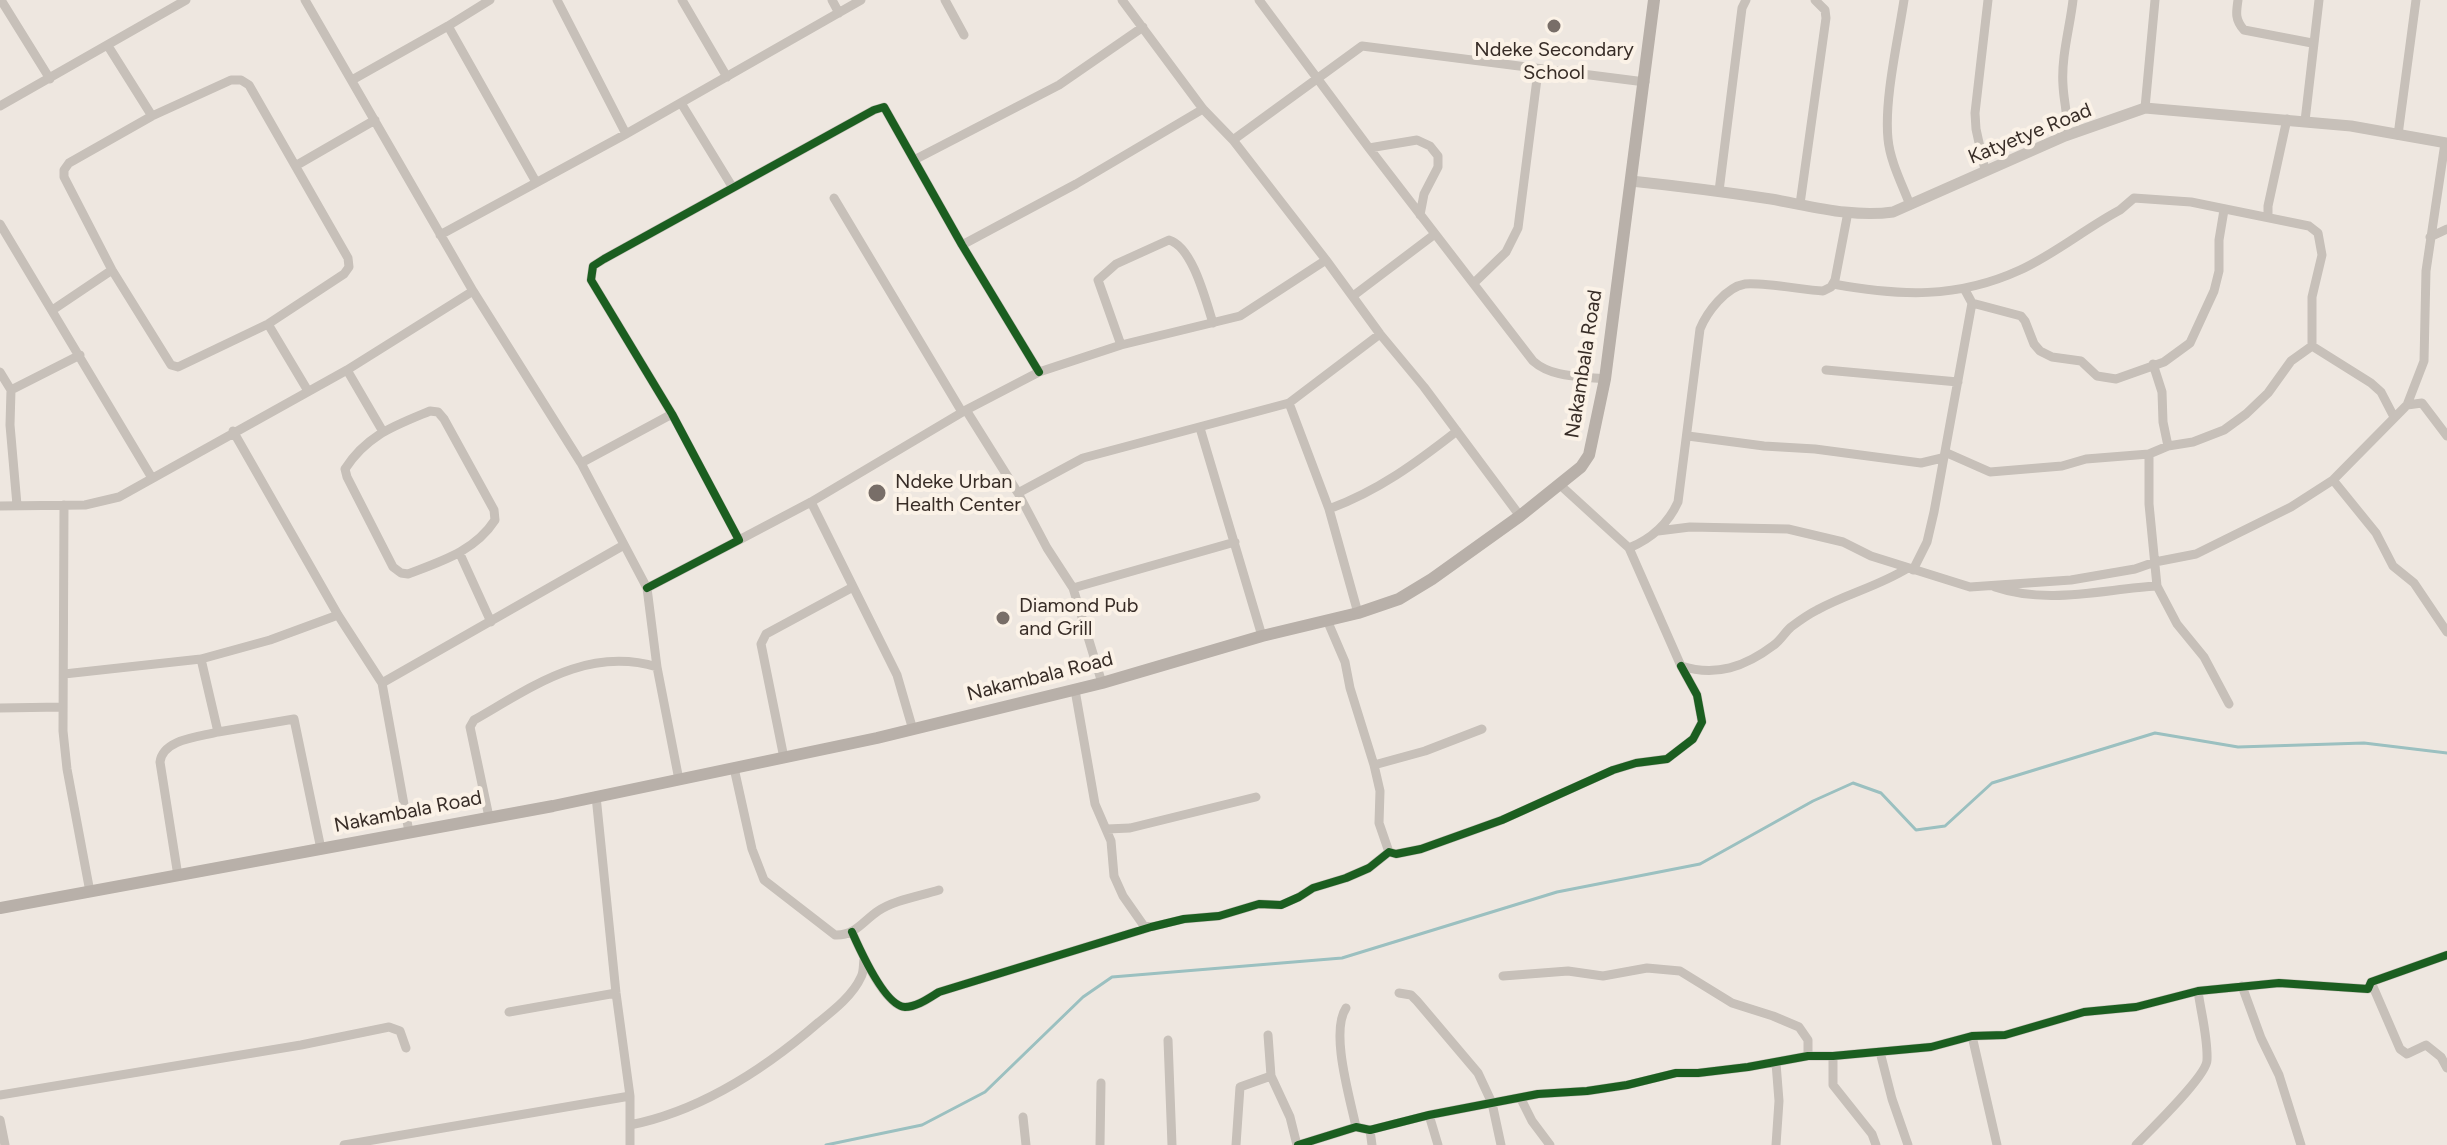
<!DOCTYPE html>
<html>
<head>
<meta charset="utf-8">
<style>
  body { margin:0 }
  canvas { display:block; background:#eee7e0 }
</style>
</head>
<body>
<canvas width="2447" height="1145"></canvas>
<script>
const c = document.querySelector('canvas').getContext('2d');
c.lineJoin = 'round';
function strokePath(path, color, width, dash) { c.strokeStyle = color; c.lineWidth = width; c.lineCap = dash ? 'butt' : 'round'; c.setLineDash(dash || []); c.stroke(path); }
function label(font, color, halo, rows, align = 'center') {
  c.font = font + ' Figtree,sans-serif'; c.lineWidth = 8; c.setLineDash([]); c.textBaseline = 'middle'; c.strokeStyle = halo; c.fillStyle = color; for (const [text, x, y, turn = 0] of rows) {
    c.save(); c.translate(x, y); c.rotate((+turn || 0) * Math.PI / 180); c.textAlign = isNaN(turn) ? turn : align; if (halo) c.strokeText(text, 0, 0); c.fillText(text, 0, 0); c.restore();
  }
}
strokePath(new Path2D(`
  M826,1145L922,1125L985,1092L1083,997L1112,977L1342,958L1557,892L1700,864L1813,801L1853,783L1881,793L1916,830L1945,826L1992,783L2155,733L2238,747L2364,743L2447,753`), '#9bc0c0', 3);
strokePath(new Path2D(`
  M1,0L50,79
  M305,0L473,291L581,463L647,588L657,667L679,780
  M557,0L626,134
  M682,0L727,77
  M832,0L839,13
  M945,0L964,35
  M1122,0L1203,109L1233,140L1326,260L1380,334L1424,387L1520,516
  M1259,0L1369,148L1533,361C1552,378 1581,376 1605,379
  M1904,0C1898,40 1884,100 1888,139C1890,161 1902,184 1910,205
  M2238,0C2236,13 2235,20 2244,30L2312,43
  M448,26L490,0
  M108,46L152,116
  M231,80H241L249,85L348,258L349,267L344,274L268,324L178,367L171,365L112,270L64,177V170L69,163L152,116Z
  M352,80L448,26L536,182
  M681,103L733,188
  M0,106L186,0
  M2145,108L2155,0
  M2305,121L2319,0
  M2398,135L2416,0
  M2065,136C2069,113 2064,106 2063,85C2061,57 2070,27 2073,0
  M1233,140L1362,46L1645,82
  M1369,148L1417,140L1430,146L1438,156V167L1424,194L1420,215
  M916,159L1059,85L1143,27
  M297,165L375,120
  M1985,170L1976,129L1975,113L1988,0
  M1719,191L1742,8L1746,0
  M834,198L962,412
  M1800,204L1826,18L1825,10L1815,0
  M2268,217V206L2287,119
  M0,224L152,478
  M440,235L626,134L861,0
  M2430,237L2447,229
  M962,245L1076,184L1203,109
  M1475,282L1506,252L1518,228L1538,71
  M1833,284C1899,296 1957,299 2020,270C2055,254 2086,228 2120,210L2134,198L2191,202L2309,226L2318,233L2322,255L2312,297V346
  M1965,290L1972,303L2021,316L2025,321L2034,344L2040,351L2052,357L2081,361L2097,376L2116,379L2164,362L2190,343L2214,291L2219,271V240L2224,210
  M1353,296L1435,234
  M54,309L112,270
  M268,324L308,391
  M1121,345L1098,280L1116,264L1169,240C1193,247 1206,302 1213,323
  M2312,346L2371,383L2381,392L2394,417
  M2153,364L2162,392L2163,422L2168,446
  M347,370L382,430
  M1826,370L1958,382
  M0,372L11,390L10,425L17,505
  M11,390L80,355
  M2407,405L2424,361L2426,271L2445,143
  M966,410L1018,493L1047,548L1073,588L1102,683
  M430,411L438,412L444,419L494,510L495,520C475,551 442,561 408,574L401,573L393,567L347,477L345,469C367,435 394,426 430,411Z
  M1200,428L1262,636
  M233,431L338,615L382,683
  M1688,436L1764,446L1815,449L1921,463L1942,458
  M1947,453L1990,472L2062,466L2086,459L2149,454L2168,446L2193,442L2224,430L2246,414L2268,393L2291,361L2312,346
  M2149,454V504L2157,586L2177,624L2204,657L2229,704
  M581,463L672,414
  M2333,480L2376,533L2393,566L2414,583L2447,632
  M1559,484L1629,548C1651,539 1668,524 1678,502L1700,329C1707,312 1726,287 1745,284C1762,282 1804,290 1823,291L1831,287L1835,280L1848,212
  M1018,493L1083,458L1289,403
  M811,502L897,675L913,730
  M64,505L63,731L67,769L90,892
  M0,506L85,505L119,497L347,370L473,291
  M1329,509C1378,491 1416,463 1457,431
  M1658,531L1690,527L1788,529L1843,542L1871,556L1970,587L2071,580L2135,569L2155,562L2196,554L2291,507L2333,480L2407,405L2422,403L2447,436
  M739,540L811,502L966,410L1039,372L1121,345L1240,316L1326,260
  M1629,548L1681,666C1716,677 1745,667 1774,645C1781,640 1785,632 1791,627C1799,621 1809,614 1817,610C1848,593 1877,587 1908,568
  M460,554L491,622
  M1913,570L1927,542L1934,512L1972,303
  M1995,587C2048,605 2104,589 2157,586
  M647,588L739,540L672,414L591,280L593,266L604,259L874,110L884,107L962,245L1039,372
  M1073,588L1235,542
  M1358,613L1329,509L1289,403L1380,334
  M1327,620L1345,662L1350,688L1374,765L1380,791L1379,823L1389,852
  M64,674L201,659L270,640L338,615
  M1075,690L1095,804L1111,841L1114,876L1123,896L1144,926L1151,927
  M0,708L62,707
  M218,732L294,719L321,849
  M784,758L761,644L766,634L853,587
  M1374,765L1425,751L1482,729
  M734,768L752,849L764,880L835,935C855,936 863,921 878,911C894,900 920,896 939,890
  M596,796L616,993L630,1096V1145
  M489,817L470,727L474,720C532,687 587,646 657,667
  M1107,829L1130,828L1256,797
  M409,832L382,683L624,545
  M178,876L160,762C163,739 199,737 218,732L201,659
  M852,932C860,950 885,1006 905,1007C917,1007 929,998 939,992L1151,927L1184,919L1219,916L1259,904L1281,905L1299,897L1313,888L1346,878L1369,868L1389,852L1396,854L1421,849L1502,820L1613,770L1636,763L1667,759L1693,739L1702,722L1697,695L1681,666
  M1503,976L1568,971L1603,976L1647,968L1680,971L1732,1003L1773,1016L1799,1027L1808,1040V1056
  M2371,982L2400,1049L2407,1054L2426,1045L2441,1057L2447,1068
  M2242,986L2261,1038L2279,1075L2301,1145
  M1399,993L1411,995L1417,1001L1478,1073L1492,1103L1501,1145
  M1346,1008C1330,1032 1350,1098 1356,1127
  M509,1012L616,993
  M1268,1035L1271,1076L1290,1117L1297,1145
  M1972,1036L1997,1145
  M1168,1040L1172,1145
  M1880,1052L1892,1099L1908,1145
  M1833,1056V1085L1872,1134L1876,1145
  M1776,1063L1779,1101L1776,1145
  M0,1095L301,1045L389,1027L400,1031L406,1048
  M1521,1099L1532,1121L1550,1145
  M1429,1115L1438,1145
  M1023,1117L1026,1145
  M0,1120L5,1145
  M630,1125C701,1111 766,1068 819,1022C834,1010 853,995 861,977C864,972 863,966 864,959
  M1370,1130L1372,1145
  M344,1145L630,1096
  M1100,1145L1101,1083
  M1236,1145L1240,1087L1271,1076
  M1298,1145L1356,1127L1370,1130L1429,1115L1538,1094L1587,1091L1627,1085L1676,1073H1698L1748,1067L1808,1056H1833L1931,1047L1972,1036L2005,1035L2084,1012L2136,1007L2198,991L2279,983L2368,989L2371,982L2447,955
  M2136,1145C2149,1131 2207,1076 2207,1060C2208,1038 2201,1013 2198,991`), '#c7c0b9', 9);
strokePath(new Path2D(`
  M1631,181C1678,186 1725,192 1771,199C1811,206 1853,218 1893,212L2065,136L2145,108L2351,126L2447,143`), '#c7c0b9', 11);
strokePath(new Path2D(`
  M0,908L553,806L877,738L1102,683L1262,636L1358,613L1399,599L1432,579L1520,516L1581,467L1589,455L1605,379L1654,0`), '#b8b0a9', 12);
strokePath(new Path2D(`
  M647,588L739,540L672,414L591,280L593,266L604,259L874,110L884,107L962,245L1039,372
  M852,932C860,950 885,1006 905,1007C917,1007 929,998 939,992L1151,927L1184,919L1219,916L1259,904L1281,905L1299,897L1313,888L1346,878L1369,868L1389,852L1396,854L1421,849L1502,820L1613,770L1636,763L1667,759L1693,739L1702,722L1697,695L1681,666
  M1298,1145L1356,1127L1370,1130L1429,1115L1538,1094L1587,1091L1627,1085L1676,1073H1698L1748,1067L1808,1056H1833L1931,1047L1972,1036L2005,1035L2084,1012L2136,1007L2198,991L2279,983L2368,989L2371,982L2447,955`), '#1b5e20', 8);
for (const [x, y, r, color] of [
  [1554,26,8,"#786e68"],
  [877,493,10,"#786e68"],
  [1003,618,8,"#786e68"]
]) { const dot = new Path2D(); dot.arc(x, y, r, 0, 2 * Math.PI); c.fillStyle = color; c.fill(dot); strokePath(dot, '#fbf2e7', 3); }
label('20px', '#382d27', '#fbf2e7', [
  ["Ndeke Secondary",1554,50,"center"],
  ["School",1554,73,"center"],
  ["Ndeke Urban",895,482],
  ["Health Center",895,505],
  ["Diamond Pub",1019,606],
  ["and Grill",1019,629]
], 'left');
label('20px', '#382d27', '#fbf2e7', [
  ["Katyetye Road",2030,134,-22],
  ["Nakambala Road",1584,364,-81],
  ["Nakambala Road",1040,677,-14],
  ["Nakambala Road",408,812,-11]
]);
</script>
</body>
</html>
